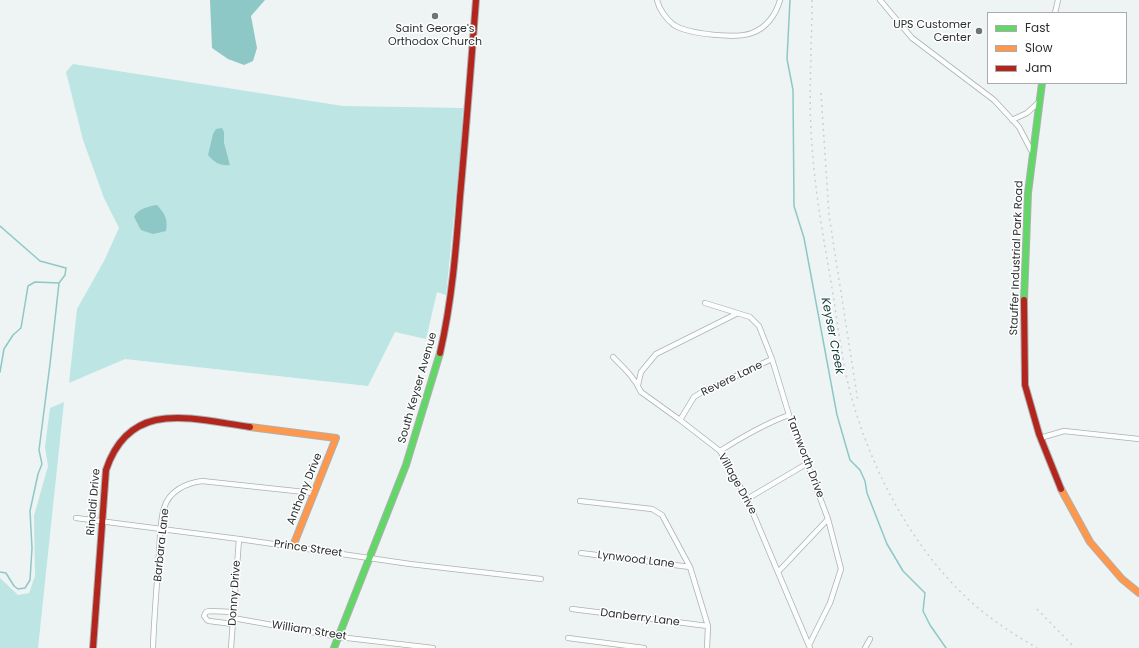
<!DOCTYPE html>
<html>
<head>
<meta charset="utf-8">
<style>
  body { margin:0 }
  #map { position:relative; width:1139px; height:648px; overflow:hidden; background:#eef4f4; font-family:Poppins,sans-serif }
  canvas { display:block }
  .legend { position:absolute; left:987px; top:12px; width:140px; height:72px; box-sizing:border-box; background:#fff; border:1px solid #aaacac; margin:0; padding:5px 7px; list-style:none; font-size:12px; color:#2b2f2f }
  .legend li { display:flex; align-items:center; gap:8px; height:20px }
  .legend b { width:20px; border:1px solid #aaacac }
</style>
</head>
<body>
<div id="map">
<canvas width="1139" height="648"></canvas>
<ul class="legend">
<li><b style="height:5px;background:#63d668"></b>Fast</li>
<li><b style="height:5px;background:#ff974d"></b>Slow</li>
<li><b style="height:5px;background:#b3261e"></b>Jam</li>
</ul>
</div>
<script>
const c = document.querySelector('canvas').getContext('2d');
c.lineJoin = 'round';
function fill(path, color) { c.fillStyle = color; c.fill(path, 'evenodd'); }
function strokePath(path, color, width, dash) { c.strokeStyle = color; c.lineWidth = width; c.lineCap = dash ? 'butt' : 'round'; c.setLineDash(dash || []); c.stroke(path); }
function label(font, color, halo, rows, align = 'center') {
  c.font = font + ' Poppins,sans-serif'; c.lineWidth = 3; c.setLineDash([]); c.textBaseline = 'middle'; c.strokeStyle = halo; c.fillStyle = color; for (const [text, x, y, turn = 0] of rows) {
    c.save(); c.translate(x, y); c.rotate((+turn || 0) * Math.PI / 180); c.textAlign = isNaN(turn) ? turn : align; if (halo) c.strokeText(text, 0, 0); c.fillText(text, 0, 0); c.restore();
  }
}
fill(new Path2D(`
  M73,64L343,106L463,108L461,144L446,295L437,292L426,339L395,332L368,386L125,359L69,383L77,309L104,261L119,228L104,198L83,140L66,72ZM224,132V142L230,165L208,155Z
  M64,402L38,648H0V578L18,595L29,593L35,576L34,516L48,466L45,447L50,408Z`), '#bce5e4');
fill(new Path2D(`
  M210,0H265L251,16L257,48L253,61L244,65L228,59L212,48Z
  M222,128L224,132V142L230,165C220,166 215,163 208,155L213,134L216,129Z
  M157,205C165,214 168,219 166,231L153,234L141,230L134,217C137,209 149,206 157,205Z`), '#8dc8c7');
strokePath(new Path2D(`
  M790,0L787,59L793,90L794,206L804,238L837,415L850,460L860,470L865,481L867,493L887,544L903,571L925,593L923,611L930,625L946,648
  M0,226L40,261L66,268L65,275L59,283
  M0,372L4,349L13,335L21,328L28,286L35,282L59,283
  M0,572L6,573L14,586L18,589L25,588L30,580L32,548L30,511L38,474L42,464L39,450L50,364L59,283`), '#8dc8c7', 1.5);
const street = new Path2D(`
  M657,0C659,9 666,19 674,25C688,34 736,39 752,33C766,28 776,15 780,0
  M880,0L912,38L994,100L1019,127L1033,154
  M1055,13L1058,0
  M1012,120L1027,113L1039,102
  M705,303L750,317L759,326L772,359L789,415L828,519L841,569L830,603L809,645
  M613,357C624,368 635,378 641,392L680,420L720,451L747,499L810,648
  M638,385L641,372L656,354L736,314
  M680,420L694,397L702,392L772,359
  M1040,438L1064,431L1139,439
  M720,451C742,437 764,424 789,415
  M747,499L808,463
  M580,501L652,509L662,515L690,567L708,626L707,648
  M76,518L239,539L410,564L541,579
  M581,553L690,567
  M778,572L828,519
  M572,609L708,626
  M233,618L339,637L433,648
  M233,624L209,621L207,620L204,616L206,612L209,611L234,612
  M568,638L644,648
  M153,648C154,616 157,585 159,553C160,539 160,521 164,508C169,491 186,483 202,481L314,493
  M231,648L239,539
  M865,648L870,639`);
const fast = new Path2D(`
  M1024,300L1028,193L1042,83
  M334,648L406,465L440,353`);
const slow = new Path2D(`
  M250,427L336,438L293,546
  M1061,489L1090,542L1122,579L1139,593`);
const jam = new Path2D(`
  M1024,300L1025,385L1039,434L1061,489
  M440,353C452,301 456,249 460,197C466,131 471,66 476,0
  M93,648L106,470C130,398 192,419 250,427`);
strokePath(street, '#acb1b0', 6);
strokePath(fast, '#acb1b0', 8);
strokePath(slow, '#acb1b0', 8);
strokePath(jam, '#acb1b0', 8);
strokePath(street, '#fcfdfd', 4.5);
strokePath(fast, '#63d668', 6);
strokePath(slow, '#ff974d', 6);
strokePath(jam, '#b3261e', 6);
strokePath(new Path2D(`
  M812,0C812,48 808,97 812,145C815,193 824,241 832,288C838,325 842,363 852,399C873,473 912,547 969,600C990,619 1013,634 1037,648
  M821,93L829,215L858,402
  M1037,609L1075,648`), '#cecfcf', 1.5, [2, 4]);
for (const [x, y, r, color] of [
  [435,16,4,"#6f7474"],
  [979,31,4,"#6f7474"]
]) { const dot = new Path2D(); dot.arc(x, y, r, 0, 2 * Math.PI); c.fillStyle = color; c.fill(dot); strokePath(dot, '#fff', 1.5); }
label('11px', '#2b2f2f', '#fff', [
  ["UPS Customer",971,25],
  ["Center",971,38],
  ["Saint George's",435,29,"center"],
  ["Orthodox Church",435,42,"center"]
], 'right');
label('11px', '#2b2f2f', '#fff', [
  ["Stauffer Industrial Park Road",1017,258,-88],
  ["Revere Lane",732,379,-26],
  ["South Keyser Avenue",418,388,-74],
  ["Tamworth Drive",805,457,69],
  ["Village Drive",737,484,61],
  ["Anthony Drive",305,489,-68],
  ["Rinaldi Drive",94,502,-85],
  ["Barbara Lane",162,545,-84],
  ["Prince Street",308,549,8],
  ["Lynwood Lane",636,560,7],
  ["Donny Drive",235,593,-86],
  ["Danberry Lane",640,618,7],
  ["William Street",309,631,9]
]);
label('italic 12px', '#0f3837', '#fff', [
  ["Keyser Creek",832,336,79]
]);
</script>
</body>
</html>
